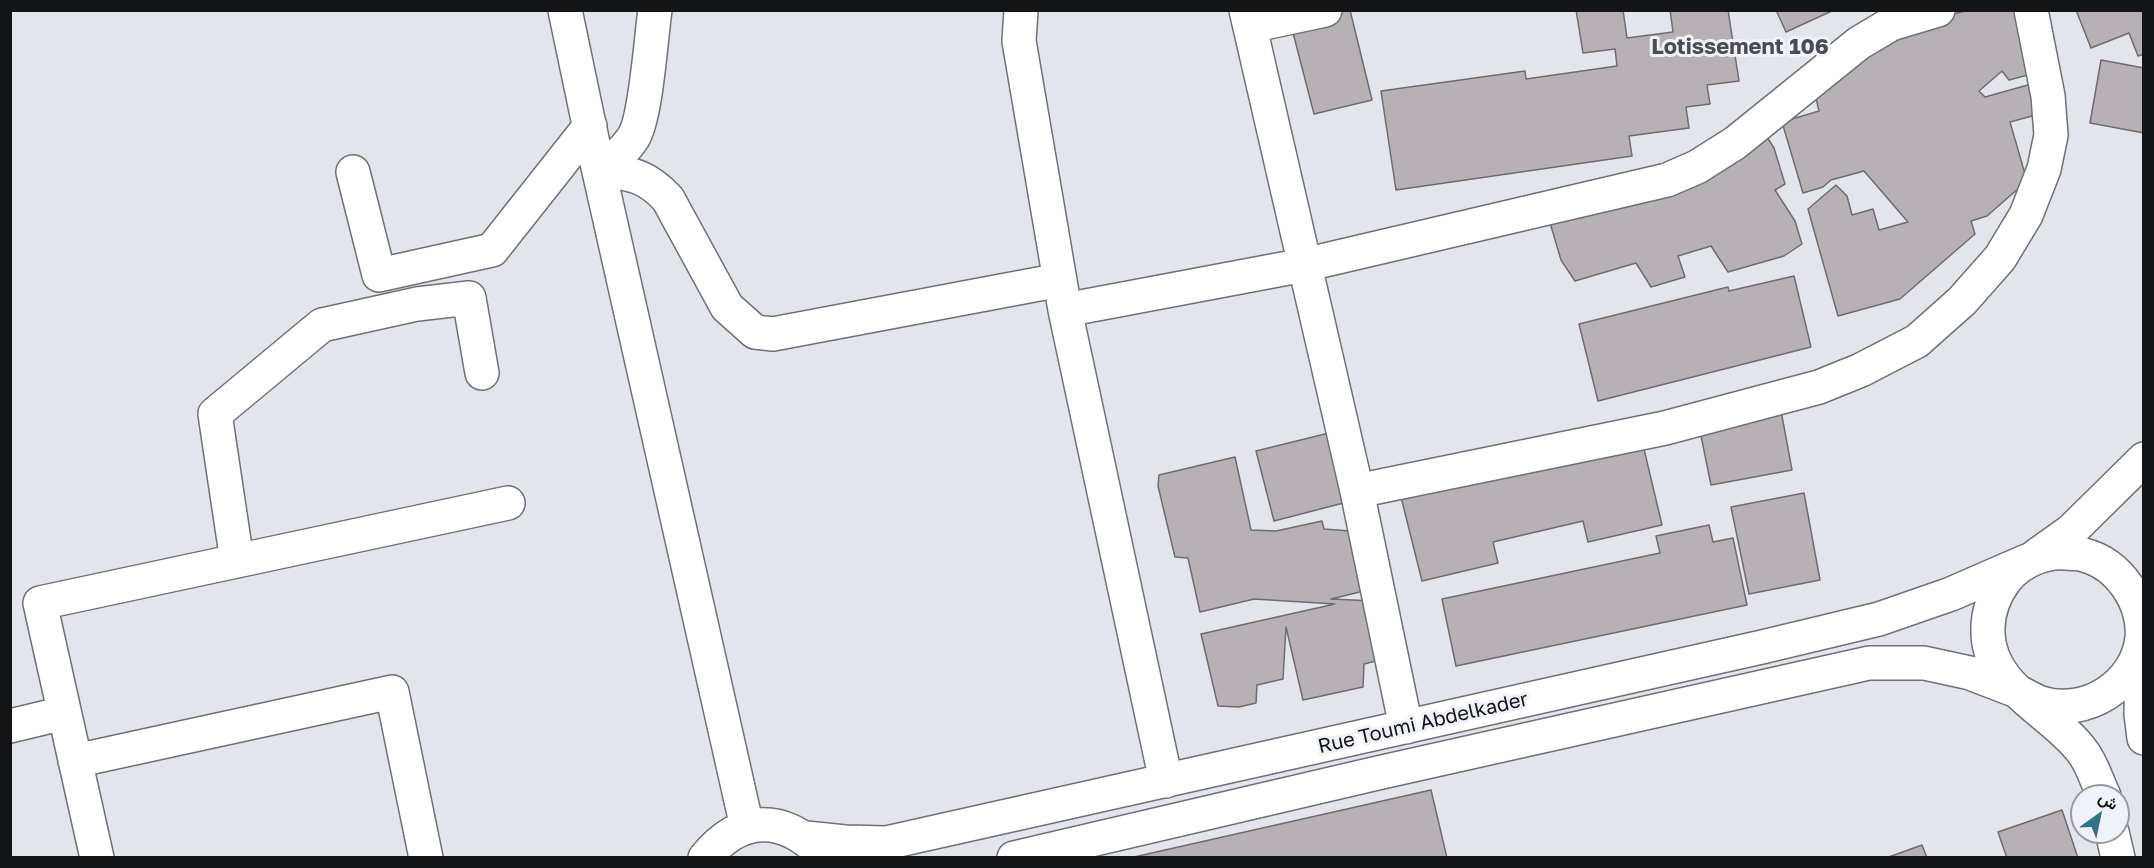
<!DOCTYPE html>
<html>
<head>
<meta charset="utf-8">
<style>
  body { margin:0 }
  #map { position:relative; width:2154px; height:868px; overflow:hidden; background:#e2e6ec; font-family:"Golos Text",Vazirmatn,sans-serif }
  canvas { display:block }
  .frame { position:absolute; inset:0; border:12px solid #131416; pointer-events:none }
  .north { position:absolute; left:2070px; top:784px; width:60px; height:60px; box-sizing:border-box; background:#eff3f9; border:2px solid #979a9e; border-radius:50%; rotate:33deg; font-size:16px; font-weight:700; line-height:24px; text-align:center; color:#131416 }
  .north::after { content:''; display:block; margin:auto; width:21px; height:27px; background:#327286; clip-path:polygon(50% 0,100% 100%,50% 72%,0 100%) }
</style>
</head>
<body>
<div id="map">
<canvas width="2154" height="868"></canvas>
<div class="frame"></div>
<div class="north">ش</div>
</div>
<script>
const c = document.querySelector('canvas').getContext('2d');
c.lineJoin = 'round';
function fill(path, color) { c.fillStyle = color; c.fill(path, 'evenodd'); }
function strokePath(path, color, width, dash) { c.strokeStyle = color; c.lineWidth = width; c.lineCap = dash ? 'butt' : 'round'; c.setLineDash(dash || []); c.stroke(path); }
function label(font, color, halo, rows, align = 'center') {
  c.font = font + ' "Golos Text",sans-serif'; c.lineWidth = 6; c.setLineDash([]); c.textBaseline = 'middle'; c.strokeStyle = halo; c.fillStyle = color; for (const [text, x, y, turn = 0] of rows) {
    c.save(); c.translate(x, y); c.rotate((+turn || 0) * Math.PI / 180); c.textAlign = isNaN(turn) ? turn : align; if (halo) c.strokeText(text, 0, 0); c.fillText(text, 0, 0); c.restore();
  }
}
const building = new Path2D(`
  M1331,10H1350L1372,100L1314,114L1290,21Z
  M1576,10H1623L1627,38L1673,32L1670,10H1728L1739,81L1707,85L1710,104L1686,107L1689,128L1629,136L1632,156L1396,190L1381,91L1525,71L1526,79L1617,66L1615,49L1583,53Z
  M1776,10H1834L1786,32Z
  M1968,10H2026L2043,71L2009,80L2002,71L1979,91L1985,97L2035,83L2043,113L2010,122L2027,181L1987,216L1971,221L1975,234L1900,299L1838,316L1808,209L1836,185L1847,196L1852,215L1873,209L1879,230L1908,222L1864,171L1831,180L1823,187L1803,193L1782,122L1819,111L1816,98L1858,41Z
  M2076,10H2144V54L2138,56L2129,33L2091,48Z
  M2101,60L2144,68V133L2090,123Z
  M1767,137L1774,148L1785,184L1775,190L1795,221L1802,244L1784,256L1728,272L1711,246L1678,256L1685,277L1651,287L1636,263L1575,281L1561,260L1548,216Z
  M1794,276L1811,347L1598,401L1579,324L1728,287L1729,291Z
  M1779,400L1792,470L1711,485L1697,416Z
  M1639,428L1662,525L1588,542L1583,521L1493,542L1498,563L1422,581L1398,485Z
  M1337,431L1355,500L1274,521L1256,451Z
  M1235,457L1251,530L1276,531L1322,521L1324,529L1363,532L1376,588L1331,599L1375,601L1388,658L1364,664L1363,687L1303,700L1286,627L1283,679L1257,685L1256,703L1239,707L1218,706L1201,634L1335,604L1254,599L1200,612L1188,558L1175,557L1158,486L1159,475Z
  M1804,493L1820,580L1749,594L1731,507Z
  M1709,525L1713,542L1733,538L1747,605L1456,666L1442,599L1660,553L1656,536Z
  M1431,790L1447,858L1134,857Z
  M2062,810L2078,858H2007L1998,832Z
  M1922,845L1927,858H1886Z`);
fill(building, '#b7b0b5');
strokePath(building, '#716b6f', 1.5);
const street = new Path2D(`
  M565,10L596,158L747,827
  M655,10C651,37 646,119 633,138C624,152 612,160 599,169C630,174 645,174 668,199L727,307L755,332L773,334L1060,280
  M1021,10L1019,41L1065,310L1166,781
  M1246,10L1357,491L1406,727
  M1250,26L1325,10
  M353,172L379,275L492,250L590,126
  M1065,310L1304,265L1667,180L1697,167L1735,143L1859,43L1891,24L1938,10
  M1357,491L1665,428L1819,387L1861,370L1917,341L1962,301L2000,258L2026,215L2044,169L2051,135L2048,96L2031,10
  M237,561L215,414L322,325L417,304L469,298L482,373
  M10,726L64,713
  M75,761L392,692L426,858
  M806,838L845,842L886,843L1762,647L1879,619L1951,594L2027,561
  M97,858L40,603L508,503
  M705,858C740,815 782,814 821,853
  M1014,858L1382,772L1869,663H1924L1970,673L2017,691`);
const secondary = new Path2D(`
  M2036,556L2071,531L2144,459
  M2142,647L2141,714L2144,738
  M2017,691C2024,695 2033,700 2041,703C2086,717 2137,685 2142,638C2145,602 2119,564 2084,555C2079,553 2072,554 2066,553C2044,551 2020,562 2006,579C1993,596 1987,613 1988,634C1990,689 2053,712 2082,751C2092,763 2097,782 2104,796
  M2112,832L2118,858`);
strokePath(street, '#6e7177', 36);
strokePath(secondary, '#6e7177', 36);
strokePath(street, '#fff', 33);
strokePath(secondary, '#fff', 33);
label('20px', '#131416', '#eff3f9', [
  ["Rue Toumi Abdelkader",1423,723,-13]
]);
label('bold 22px', '#494d52', '#eff3f9', [
  ["Lotissement 106",1740,47]
]);
</script>
</body>
</html>
